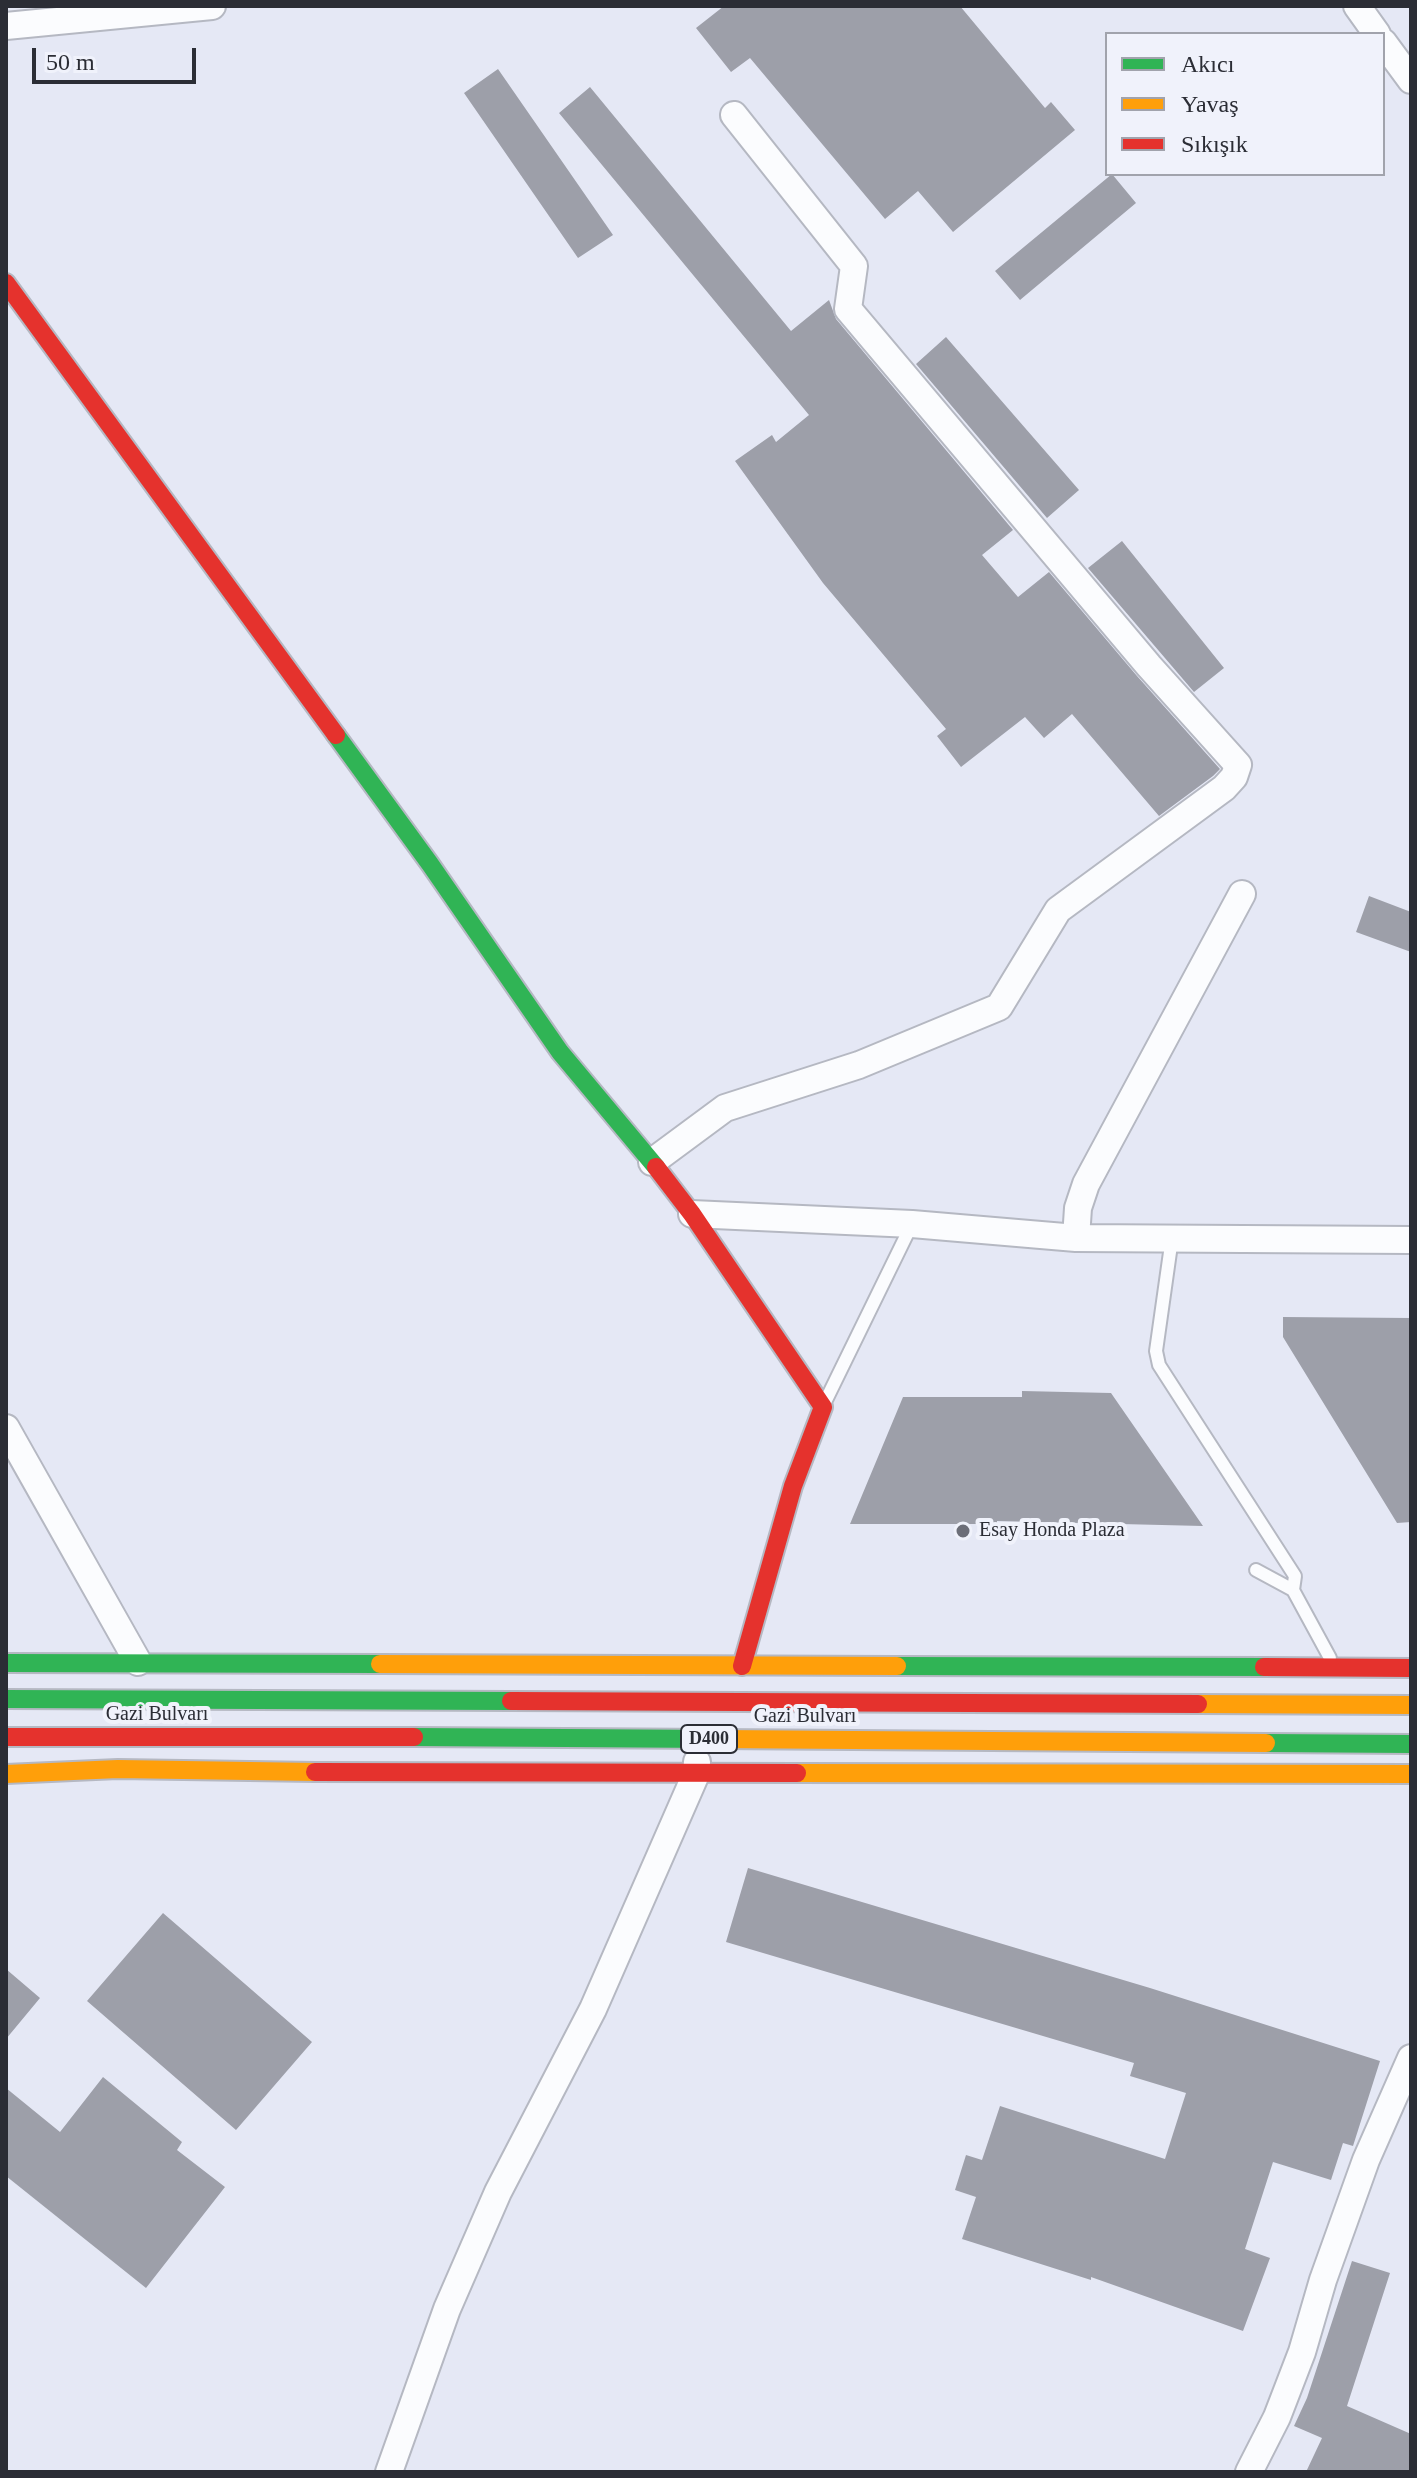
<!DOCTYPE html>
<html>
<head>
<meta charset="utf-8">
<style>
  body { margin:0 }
  #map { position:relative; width:1417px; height:2478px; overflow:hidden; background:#e5e8f5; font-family:Georgia,serif }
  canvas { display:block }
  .frame { position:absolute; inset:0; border:8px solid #2b2d35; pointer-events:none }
  .legend { position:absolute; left:1105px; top:32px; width:280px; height:144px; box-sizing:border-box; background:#f0f2fb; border:2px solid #a1a3ac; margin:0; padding:10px 14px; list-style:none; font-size:24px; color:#2b2d35 }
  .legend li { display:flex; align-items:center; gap:16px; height:40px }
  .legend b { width:40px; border:2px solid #a1a3ac }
  .scale { position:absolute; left:32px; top:48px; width:164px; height:36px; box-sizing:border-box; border:4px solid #2b2d35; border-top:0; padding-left:10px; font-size:24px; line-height:28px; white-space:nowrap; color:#2b2d35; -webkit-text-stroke:6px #f0f2fb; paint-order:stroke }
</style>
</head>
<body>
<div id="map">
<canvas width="1417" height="2478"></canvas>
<div class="frame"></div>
<ul class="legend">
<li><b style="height:10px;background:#30b455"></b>Akıcı</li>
<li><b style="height:10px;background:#ff9f0a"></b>Yavaş</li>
<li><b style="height:10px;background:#e5322d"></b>Sıkışık</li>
</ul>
<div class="scale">50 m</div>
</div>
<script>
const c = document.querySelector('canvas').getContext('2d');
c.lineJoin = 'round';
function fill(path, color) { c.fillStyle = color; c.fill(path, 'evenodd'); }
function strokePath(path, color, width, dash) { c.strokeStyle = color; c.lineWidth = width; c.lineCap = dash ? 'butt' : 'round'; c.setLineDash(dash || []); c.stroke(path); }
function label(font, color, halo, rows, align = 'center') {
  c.font = font + ' Georgia,serif'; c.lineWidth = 8; c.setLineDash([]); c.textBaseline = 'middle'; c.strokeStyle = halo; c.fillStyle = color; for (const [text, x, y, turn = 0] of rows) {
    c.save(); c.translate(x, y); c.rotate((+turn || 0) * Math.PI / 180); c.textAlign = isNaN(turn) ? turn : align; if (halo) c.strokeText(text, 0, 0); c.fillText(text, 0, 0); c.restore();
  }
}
fill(new Path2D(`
  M724,6H960L1045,108L1051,102L1075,130L953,232L918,191L885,219L750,58L731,72L696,28Z
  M498,69L613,235L578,258L464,93Z
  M590,87L791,331L829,300L836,319L1013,530L982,555L1018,597L1049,572L1137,676L1220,769L1213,776L1159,816L1072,714L1044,738L1025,717L961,767L937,736L946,729L823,583L735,461L772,435L776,442L809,415L559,113Z
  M1112,174L1136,203L1020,300L995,271Z
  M946,337L1079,490L1047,518L916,364Z
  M1122,541L1224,668L1194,692L1088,568Z
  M1369,896L1411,912V952L1356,932Z
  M1283,1317L1411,1318V1522L1397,1523L1283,1337Z
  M1022,1391L1111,1393L1203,1526L997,1521V1524H850L903,1397H1022Z
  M748,1868L1150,1988L1380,2061L1353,2146L1343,2143L1331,2180L1273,2162L1245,2249L1270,2258L1243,2331L1091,2277V2280L962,2239L976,2197L955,2190L966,2155L982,2160L1000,2106L1165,2159L1186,2093L1130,2076L1134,2063L726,1942Z
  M163,1913L312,2042L236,2130L87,2001Z
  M6,1969L40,1998L6,2039Z
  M103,2077L182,2142L177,2150L225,2187L146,2288L6,2176V2088L60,2132Z
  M1352,2261L1390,2273L1347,2406L1411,2434V2472H1306L1322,2438L1294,2426L1307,2398Z`), '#9d9fa9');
const lane = new Path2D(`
  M1172,1238L1156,1351L1159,1365L1295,1576L1293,1590
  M826,1400L912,1224
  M1256,1570L1293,1590L1330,1658`);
const street = new Path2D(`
  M1357,6L1377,34
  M6,26L212,6
  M1383,42L1411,80
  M652,1162L725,1108L859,1065L999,1007L1058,910L1224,788L1234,777L1238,765L1149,666L848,309L854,266L734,115
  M692,1214L912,1224L1076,1238L1411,1240
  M1076,1238L1078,1208L1086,1184L1242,894
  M6,1428L138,1662
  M389,2472L447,2309L498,2192L593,2009L696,1774L697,1762
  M1249,2472L1277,2417L1302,2352L1323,2280L1366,2160L1411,2058`);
const fast = new Path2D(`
  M336,735L430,864L560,1052L656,1167
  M6,1663L380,1664
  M897,1666L1264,1667
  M6,1699L511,1701
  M414,1737L716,1739
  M1266,1743L1411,1744`);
const slow = new Path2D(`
  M380,1664L897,1666
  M1198,1704L1411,1705
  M716,1739L1266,1743
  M797,1773L1411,1774
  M6,1774L118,1769L315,1772`);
const jam = new Path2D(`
  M6,283L336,735
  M656,1167L692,1214L823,1407L793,1486L742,1666
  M1264,1667L1411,1668
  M511,1701L1198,1704
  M6,1737H414
  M315,1772L797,1773`);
strokePath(lane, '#b5b8c2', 16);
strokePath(street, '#b5b8c2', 30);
strokePath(fast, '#b5b8c2', 22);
strokePath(slow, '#b5b8c2', 22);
strokePath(jam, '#b5b8c2', 22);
strokePath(lane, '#fbfcfe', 12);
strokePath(street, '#fbfcfe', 26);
strokePath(fast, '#30b455', 18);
strokePath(slow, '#ff9f0a', 18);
strokePath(jam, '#e5322d', 18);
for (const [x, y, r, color] of [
  [963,1531,8,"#6c6e78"]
]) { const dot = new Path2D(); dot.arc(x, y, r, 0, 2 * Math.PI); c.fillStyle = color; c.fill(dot); strokePath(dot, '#f0f2fb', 3); }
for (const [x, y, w] of [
  [709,1739,56]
]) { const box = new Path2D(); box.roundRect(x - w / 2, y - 14, w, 28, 6); c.fillStyle = '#f0f2fb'; c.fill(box); strokePath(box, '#2b2d35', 2); }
label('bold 18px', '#2b2d35', null, [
  ["D400",709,1739]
]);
label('20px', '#2b2d35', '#f0f2fb', [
  ["Esay Honda Plaza",979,1531]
], 'left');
label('20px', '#2b2d35', '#f0f2fb', [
  ["Gazi Bulvarı",157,1715],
  ["Gazi Bulvarı",805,1717]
]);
</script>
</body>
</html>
